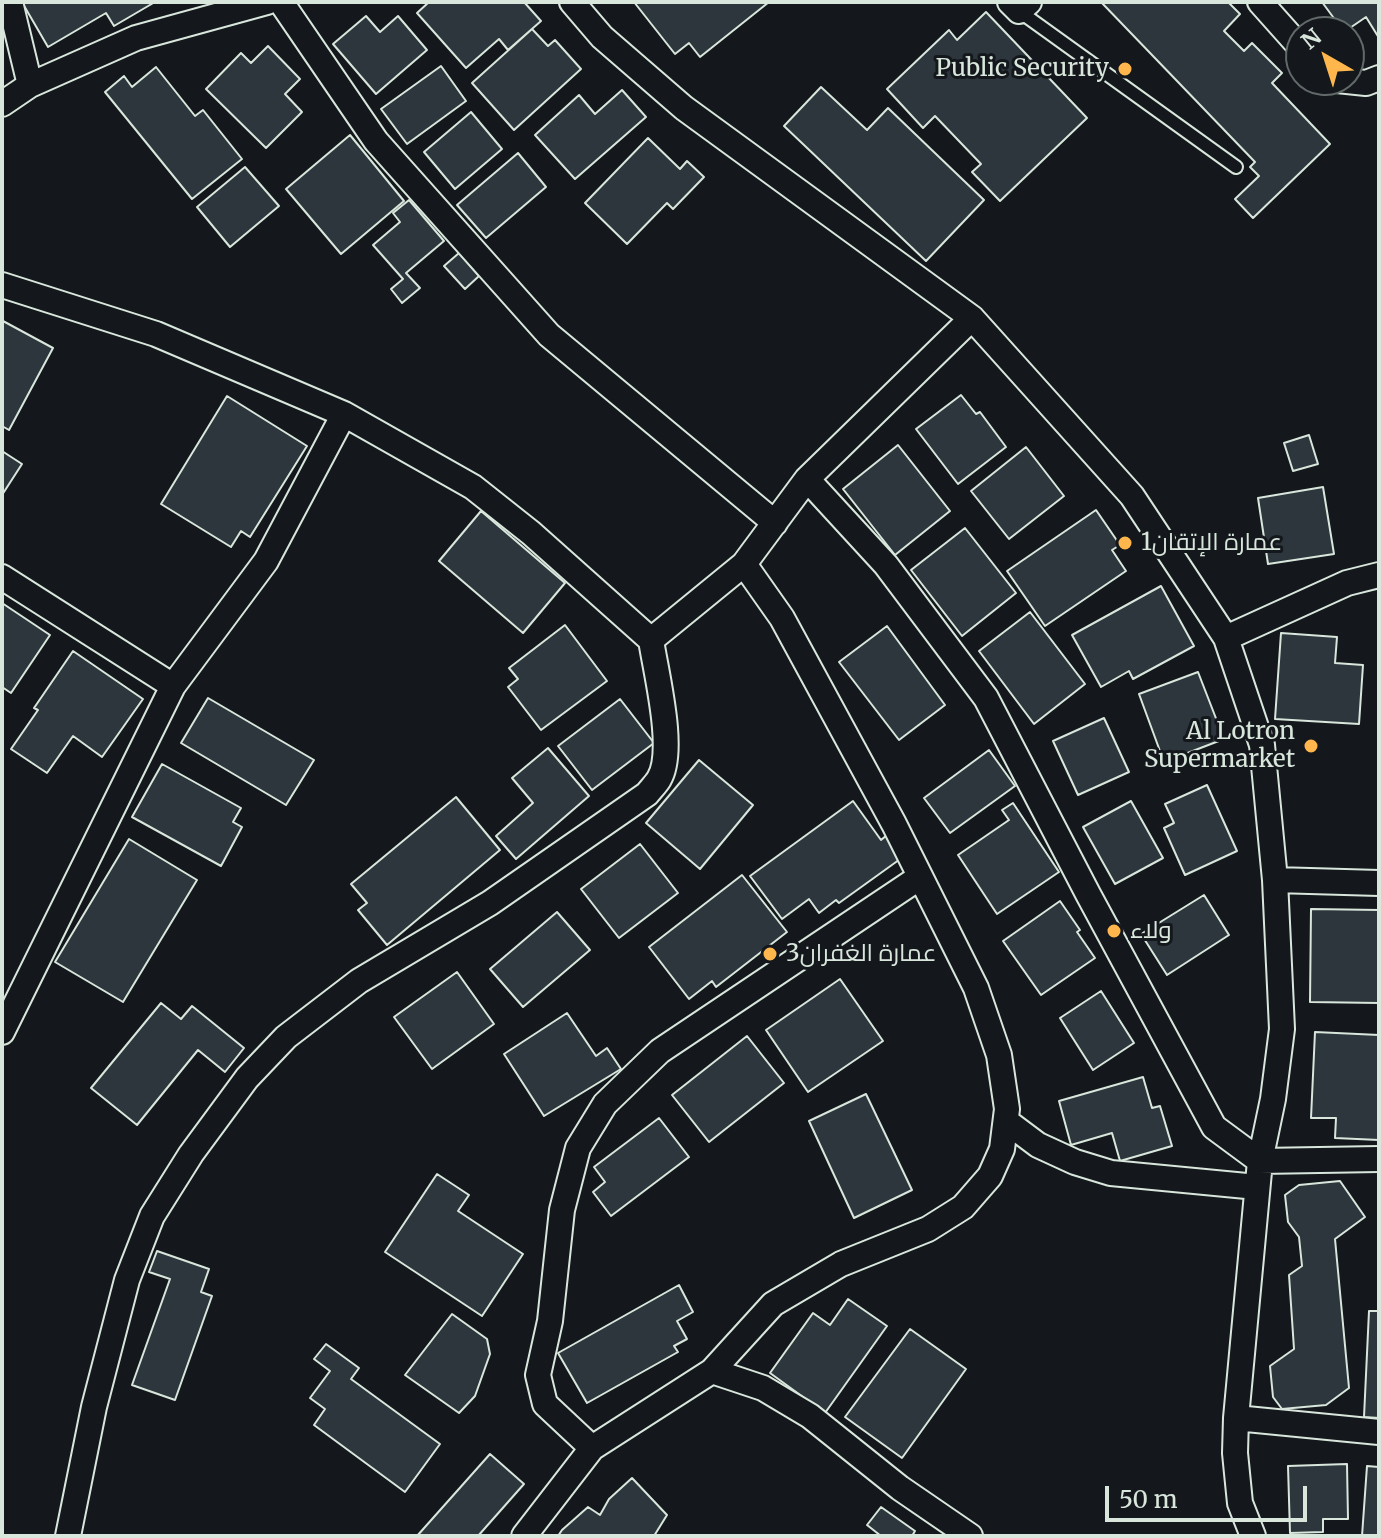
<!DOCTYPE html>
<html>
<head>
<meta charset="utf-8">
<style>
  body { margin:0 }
  #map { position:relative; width:1381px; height:1538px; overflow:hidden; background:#14181c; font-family:Merriweather,serif }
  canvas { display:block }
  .frame { position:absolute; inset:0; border:4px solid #d8e6dc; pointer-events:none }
  .north { position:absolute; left:1285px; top:16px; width:80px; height:80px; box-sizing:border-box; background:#14181c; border:2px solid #626a69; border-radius:50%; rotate:321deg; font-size:22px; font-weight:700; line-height:32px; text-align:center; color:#d8e6dc }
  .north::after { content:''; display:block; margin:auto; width:28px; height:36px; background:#ffb74d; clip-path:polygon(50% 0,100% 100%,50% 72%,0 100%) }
  .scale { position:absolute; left:1105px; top:1486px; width:202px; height:36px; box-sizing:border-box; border:4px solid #d8e6dc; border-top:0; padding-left:10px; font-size:24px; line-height:28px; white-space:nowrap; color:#d8e6dc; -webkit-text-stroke:6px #14181c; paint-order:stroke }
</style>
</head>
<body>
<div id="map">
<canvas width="1381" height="1538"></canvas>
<div class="frame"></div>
<div class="north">N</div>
<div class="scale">50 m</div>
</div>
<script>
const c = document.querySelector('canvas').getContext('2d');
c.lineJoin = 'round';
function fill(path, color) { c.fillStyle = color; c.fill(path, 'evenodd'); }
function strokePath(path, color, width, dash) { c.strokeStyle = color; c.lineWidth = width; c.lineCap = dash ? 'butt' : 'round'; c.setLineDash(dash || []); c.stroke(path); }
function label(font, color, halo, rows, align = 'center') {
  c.font = font + ' Merriweather,Cairo,serif'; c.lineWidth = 6; c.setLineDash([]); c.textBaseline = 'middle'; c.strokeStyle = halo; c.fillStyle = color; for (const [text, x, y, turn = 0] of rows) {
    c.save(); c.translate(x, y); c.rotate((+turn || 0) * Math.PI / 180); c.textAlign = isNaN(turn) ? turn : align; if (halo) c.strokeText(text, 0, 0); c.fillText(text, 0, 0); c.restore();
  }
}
const building = new Path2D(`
  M27,2H155L114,26L106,13L48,47L23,4Z
  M429,2H524L541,21L508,50L499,39L466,68L417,13Z
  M634,2H769L700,57L689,43L675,54Z
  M1101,2H1228L1240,14L1224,31L1244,51L1252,43L1282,73L1272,83L1330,144L1253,218L1235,199L1259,176L1250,167L1255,162Z
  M1322,2H1379V38L1366,17L1344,32Z
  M986,12L1087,118L1000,201L972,172L981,164L935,116L923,128L887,89L949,30L957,40Z
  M366,16L380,32L398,16L427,50L376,94L333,44Z
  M532,29L548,46L555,40L581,69L514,130L472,83Z
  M268,46L300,79L285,94L302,112L266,148L206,89L241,53L251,63Z
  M441,66L466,101L407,144L381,109Z
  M156,67L195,116L203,110L242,159L192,199L105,92L124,76L132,87Z
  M821,87L867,130L888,108L984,200L926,261L784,126Z
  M622,90L646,117L575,179L535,135L579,95L595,114Z
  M471,112L502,149L455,189L424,152Z
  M350,135L404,201L341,254L286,189Z
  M648,138L680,169L687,161L704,177L673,209L667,203L627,244L585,203Z
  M518,153L546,187L486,238L457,205Z
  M245,167L279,206L230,247L197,207Z
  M409,200L444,241L406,273L420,288L402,303L391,289L403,279L373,245L400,222L393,213Z
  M459,253L479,276L465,289L444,266Z
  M3,321L53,348L9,430L2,426Z
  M961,395L976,414L980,412L1006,447L958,484L916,429Z
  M227,396L307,446L250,537L241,531L231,547L161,504Z
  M1309,435L1318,464L1293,471L1284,443Z
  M898,445L950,511L895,555L843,489Z
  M1026,447L1064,496L1009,539L971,491Z
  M2,451L22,464L2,495Z
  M1323,487L1334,554L1268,564L1258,498Z
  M1096,510L1120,545L1112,550L1126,571L1045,626L1007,571Z
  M481,511L565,583L523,633L439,561Z
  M965,528L1016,593L962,636L911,570Z
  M1161,586L1194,646L1133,679L1129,671L1101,687L1072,635Z
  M2,603L50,635L11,693L2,687Z
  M1030,612L1085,684L1034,724L979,651Z
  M565,625L607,681L541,730L508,687L518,679L509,668Z
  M887,626L945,705L899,740L839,662Z
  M1281,633L1337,637L1335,663L1363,665L1359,724L1275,719Z
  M73,651L143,699L102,757L73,736L47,773L11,749L38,710L34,708Z
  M1198,672L1224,739L1164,762L1139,694Z
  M208,698L314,760L286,805L181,743Z
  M620,699L654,743L592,790L558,746Z
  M1104,718L1129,772L1078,795L1053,741Z
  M548,748L589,796L516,859L496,836L533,803L512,778Z
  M989,750L1015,786L950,833L924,798Z
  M699,760L753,805L700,869L646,823Z
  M162,764L241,808L233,822L242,827L221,866L132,817Z
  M1207,785L1237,851L1185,875L1164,828L1174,823L1165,804Z
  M456,797L500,850L387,945L358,910L367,903L351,884Z
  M853,801L881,840L887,835L903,857L839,903L836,900L819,913L809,899L782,919L750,876Z
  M1131,801L1163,858L1115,884L1083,827Z
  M1013,803L1059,872L997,914L958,855L1009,820L1002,810Z
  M129,839L197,880L123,1002L55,962Z
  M640,844L678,893L619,938L581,889Z
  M742,875L787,932L716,987L712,981L689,999L649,947Z
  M1204,895L1229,935L1167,975L1141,934Z
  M1060,901L1080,930L1077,932L1095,958L1041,995L1003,941Z
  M1311,909L1379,910V1003L1310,1002Z
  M557,912L590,950L523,1007L490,969Z
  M457,972L494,1024L432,1069L394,1017Z
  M840,979L883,1041L808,1092L766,1030Z
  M1101,991L1134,1043L1093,1070L1060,1018Z
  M161,1003L181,1019L192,1006L244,1048L225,1072L198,1050L137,1125L91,1088Z
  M567,1013L596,1056L607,1048L621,1069L544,1116L504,1054Z
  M1315,1032L1379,1035V1140L1335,1138L1336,1118H1311Z
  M747,1036L784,1083L709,1142L672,1095Z
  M1143,1077L1152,1108L1160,1106L1172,1146L1120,1161L1112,1133L1071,1145L1059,1101Z
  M866,1094L912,1190L854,1218L809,1121Z
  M659,1118L689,1157L611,1216L593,1192L605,1182L594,1167Z
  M437,1174L469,1195L458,1211L523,1254L482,1316L385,1252Z
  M1340,1181L1365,1217L1335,1239L1349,1388L1326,1405L1282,1409L1273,1397L1270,1366L1294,1349L1289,1275L1302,1266L1299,1237L1288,1222L1285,1195L1299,1185Z
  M157,1251L209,1269L201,1292L212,1296L175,1400L132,1385L170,1279L149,1272Z
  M679,1285L693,1312L677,1321L687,1339L674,1346L678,1352L587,1403L558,1353Z
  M848,1299L887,1326L825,1413L770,1373L813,1313L830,1325Z
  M1369,1311H1379V1418L1364,1417Z
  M452,1314L487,1339L490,1354L475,1396L459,1413L405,1375Z
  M910,1329L966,1369L902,1458L845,1417Z
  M326,1344L359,1368L351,1379L440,1444L405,1492L314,1425L325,1409L310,1398L330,1371L314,1359Z
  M490,1454L524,1484L478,1536H417Z
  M1347,1464L1348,1519H1323V1532L1290,1533L1288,1466Z
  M1367,1466L1379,1467V1536H1362Z
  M632,1478L667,1515L654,1536H558L562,1530L588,1507L600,1515L609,1499Z
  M881,1507L915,1531L912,1536H881L867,1525Z`);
fill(building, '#2c363c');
strokePath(building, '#d8e6dc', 2);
const service = new Path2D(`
  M1019,11L1236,167`);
const minor = new Path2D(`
  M10,2L30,85
  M281,2L376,141L549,335L775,523
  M572,2L602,37L684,108L972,318L1132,496L1226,638L1262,745L1275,880L1282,1029L1273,1099L1260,1161L1236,1418L1235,1453L1240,1503L1253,1536
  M1010,2L1019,11L1029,2
  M1260,2L1301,48
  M1337,80L1366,83L1379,78
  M2,104L30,85L136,38L267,2
  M2,285L156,334L344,414L473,487L531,533L651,640
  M807,479L886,565L986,698L1088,894L1214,1127L1260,1161L1379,1159
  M2,577L173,686
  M1226,638L1347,583L1379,575
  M1275,880L1379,883
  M2,1032L173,686L266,561L344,414
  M1006,1121L1038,1145L1075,1162L1111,1173L1257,1187
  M712,1371L763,1388L810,1416L900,1488L970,1536
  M1236,1418L1379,1432
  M592,1448L545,1404L538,1375L550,1321L562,1210L578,1148L605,1104L660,1051L920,877
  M68,1536L94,1407L127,1280L152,1216L191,1154L247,1078L286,1037L359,981L490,903L647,794C651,789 656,784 659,779C676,751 656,673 651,640L744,564L807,479L972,318
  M524,1536L592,1448L712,1371L773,1304L841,1264L928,1229L963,1207L990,1176L1002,1149L1007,1109L999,1055L976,988L894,824L782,618L744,564`);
strokePath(service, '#d8e6dc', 16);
strokePath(minor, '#d8e6dc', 28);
strokePath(service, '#14181c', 12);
strokePath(minor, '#14181c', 24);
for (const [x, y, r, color] of [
  [1125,69,8,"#ffb74d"],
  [1125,543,8,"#ffb74d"],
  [1311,746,8,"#ffb74d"],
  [1114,931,8,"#ffb74d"],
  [770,954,8,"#ffb74d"]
]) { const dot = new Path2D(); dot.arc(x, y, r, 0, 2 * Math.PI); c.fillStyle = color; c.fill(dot); strokePath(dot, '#14181c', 3); }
label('24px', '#d8e6dc', '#14181c', [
  ["Public Security",1109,69,"right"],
  ["عمارة الإتقان1",1141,543],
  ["Al Lotron",1295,732,"right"],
  ["Supermarket",1295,760,"right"],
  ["ولاء",1130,931],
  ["عمارة الغفران3",786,954]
], 'left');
</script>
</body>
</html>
